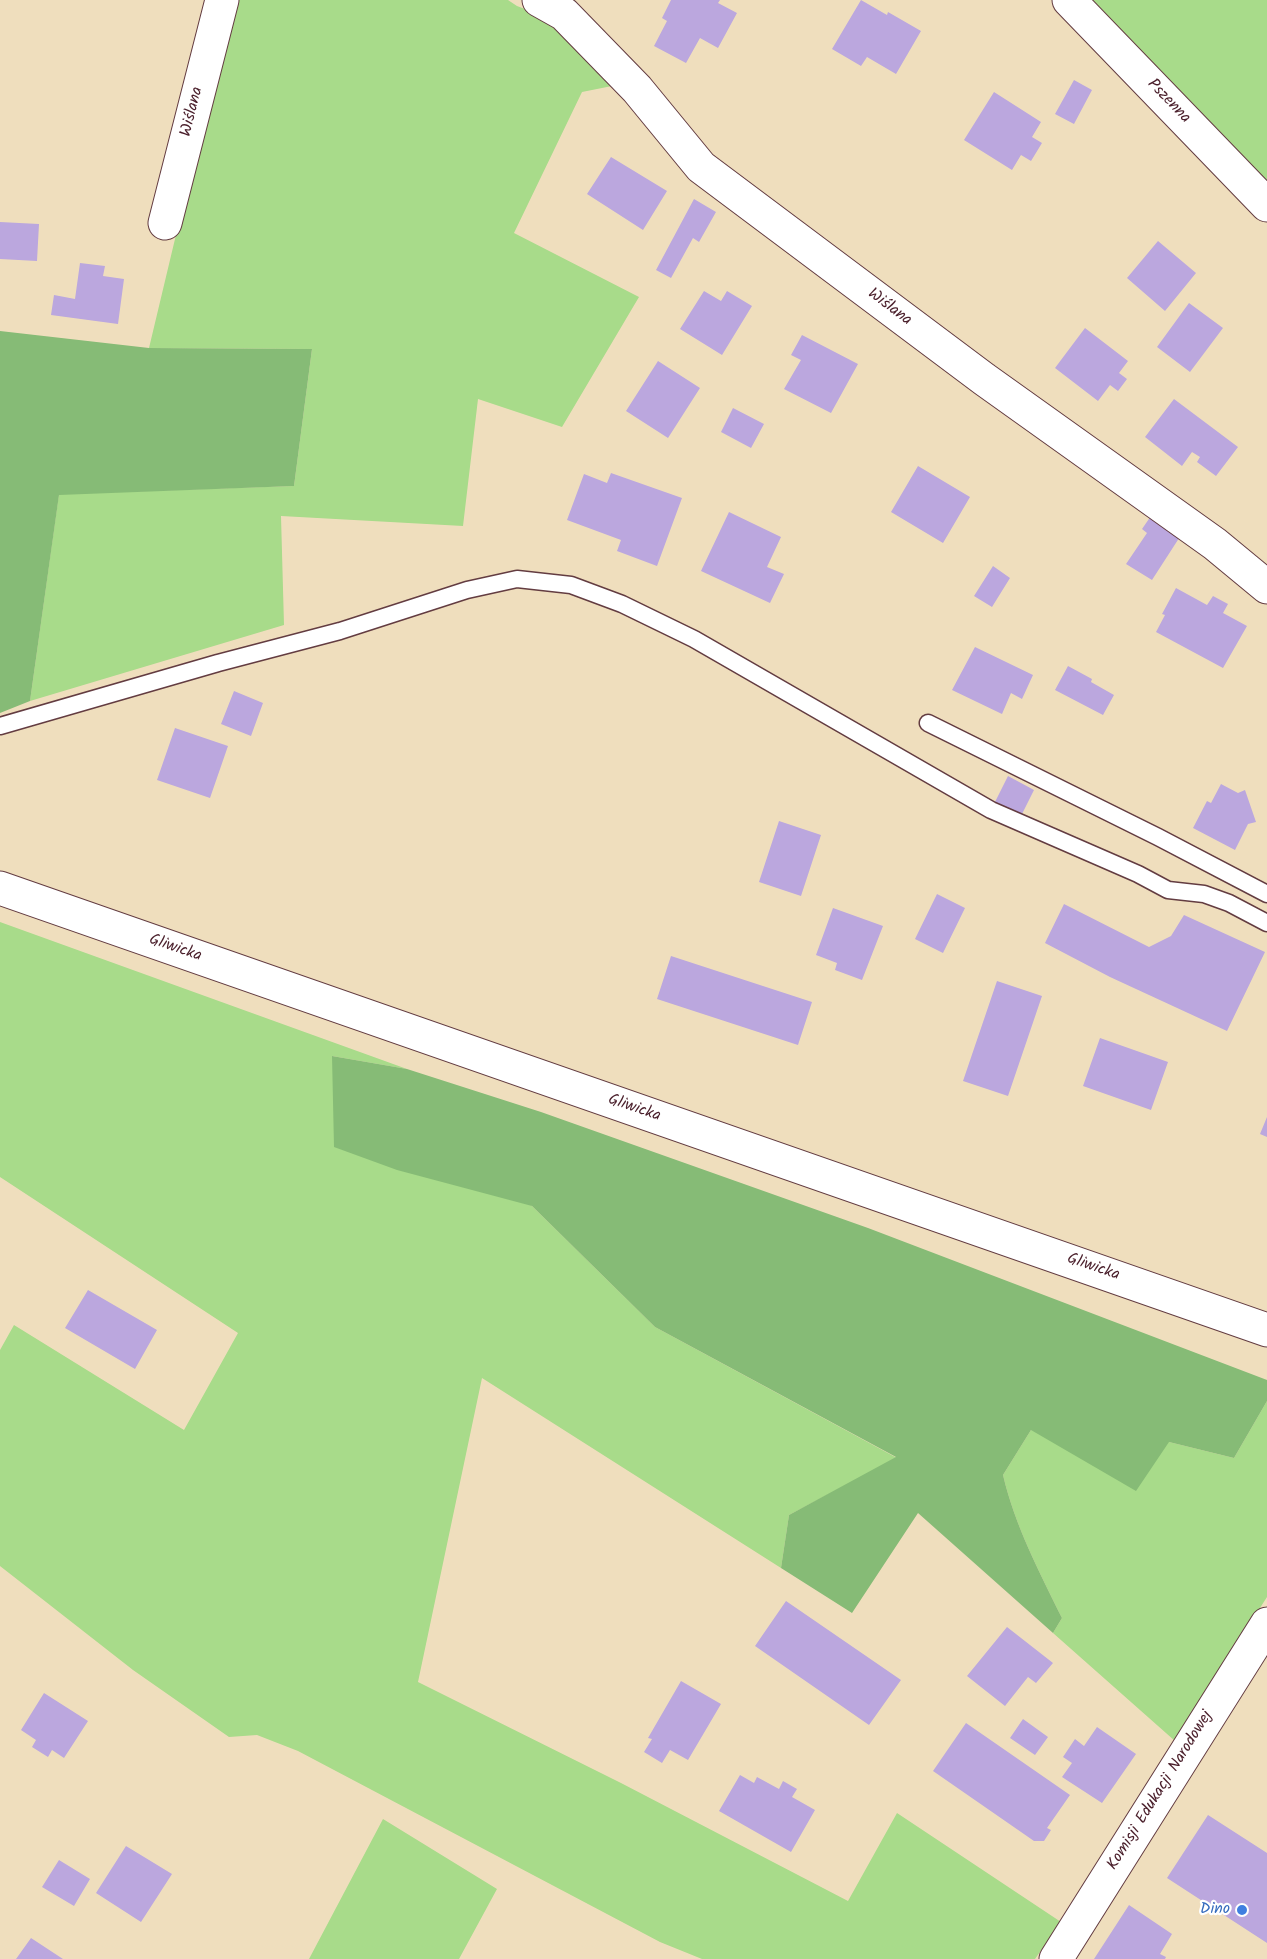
<!DOCTYPE html>
<html>
<head>
<meta charset="utf-8">
<style>
  body { margin:0 }
  canvas { display:block; background:#efdebd }
</style>
</head>
<body>
<canvas width="1267" height="1959"></canvas>
<script>
const c = document.querySelector('canvas').getContext('2d');
c.lineJoin = 'round';
function fill(path, color) { c.fillStyle = color; c.fill(path, 'evenodd'); }
function strokePath(path, color, width, dash) { c.strokeStyle = color; c.lineWidth = width; c.lineCap = dash ? 'butt' : 'round'; c.setLineDash(dash || []); c.stroke(path); }
function label(font, color, halo, rows, align = 'center') {
  c.font = font + ' Kalam,sans-serif'; c.lineWidth = 4.5; c.setLineDash([]); c.textBaseline = 'middle'; c.strokeStyle = halo; c.fillStyle = color; for (const [text, x, y, turn = 0] of rows) {
    c.save(); c.translate(x, y); c.rotate((+turn || 0) * Math.PI / 180); c.textAlign = isNaN(turn) ? turn : align; if (halo) c.strokeText(text, 0, 0); c.fillText(text, 0, 0); c.restore();
  }
}
fill(new Path2D(`
  M232,0H508L517,6L559,22L617,85L582,92L514,233L639,297L562,427L478,399L463,526L281,516L284,625L30,701L59,494L294,486L312,349L149,348Z
  M1084,0H1267V191Z
  M0,922L407,1069L332,1056L532,1206L655,1327L897,1458L789,1515L781,1568L482,1378L418,1682L621,1783L848,1901L897,1813L1061,1922L1035,1959H702L660,1942L298,1751L257,1735L229,1737L133,1670L0,1566V1350L14,1325L184,1430L238,1333L0,1177Z
  M1267,1401V1597L1175,1741L1053,1633L1062,1618C1039,1571 1015,1526 1003,1475L1031,1430L1169,1442L1234,1458Z
  M383,1819L497,1889L459,1959H309Z`), '#a8db8a');
fill(new Path2D(`
  M0,331L149,348L312,349L294,486L59,495L30,701L0,713Z
  M332,1056L407,1069L541,1112L868,1228L1267,1380V1401L1234,1458L1169,1442L1136,1491L1031,1430L1003,1475C1015,1526 1039,1571 1062,1618L1053,1633L918,1513L852,1613L781,1568L789,1515L896,1457L655,1327L532,1206L397,1170L334,1147Z`), '#86bb76');
fill(new Path2D(`
  M671,0H720L718,3L737,13L718,48L700,38L686,63L654,46L667,21L662,18Z
  M861,0L887,15L888,12L921,31L896,74L867,57L861,66L832,49Z
  M1074,80L1092,90L1074,124L1055,114Z
  M994,92L1041,122L1032,137L1042,143L1031,161L1021,155L1012,170L964,140Z
  M611,157L667,191L643,230L587,194Z
  M694,199L716,212L699,242L693,238L671,278L656,270Z
  M0,222L39,224L37,261L0,259Z
  M1158,241L1196,273L1165,311L1127,278Z
  M80,263L105,266L103,276L124,279L118,324L51,315L54,295L75,299Z
  M704,291L721,301L727,291L752,306L722,355L680,329Z
  M1189,303L1223,328L1190,372L1157,347Z
  M1085,328L1128,361L1119,373L1127,379L1118,391L1110,385L1098,401L1055,368Z
  M802,335L858,364L831,413L784,389L801,360L791,355Z
  M658,361L700,388L668,438L626,411Z
  M1174,399L1238,447L1216,476L1197,462L1200,457L1192,452L1182,466L1145,437Z
  M733,408L764,424L751,448L721,432Z
  M918,466L970,497L943,543L891,512Z
  M611,473L682,498L657,566L617,551L621,540L567,520L584,474L607,483Z
  M729,512L781,537L767,567L784,574L770,603L701,571Z
  M1153,513L1183,532L1152,580L1126,564L1147,533L1142,529Z
  M993,566L1010,578L992,607L974,596Z
  M1176,588L1207,605L1213,596L1228,604L1223,613L1247,626L1223,668L1156,632L1165,615L1162,614Z
  M975,647L1033,675L1022,699L1011,693L1002,714L952,690Z
  M1068,666L1092,679L1091,682L1114,695L1103,715L1055,690Z
  M234,691L263,703L251,736L221,724Z
  M175,728L228,746L210,798L157,780Z
  M1008,776L1034,790L1021,816L995,802Z
  M1221,784L1238,793L1245,790L1256,822L1248,824L1235,850L1193,828L1207,801L1211,803Z
  M779,821L821,835L801,896L759,882Z
  M937,894L965,908L943,953L915,939Z
  M1064,904L1149,947L1171,936L1184,915L1265,952L1227,1031L1110,977L1045,943Z
  M833,908L883,926L862,980L835,970L837,963L816,955Z
  M671,956L812,1002L798,1045L657,999Z
  M997,981L1042,996L1008,1096L963,1081Z
  M1100,1038L1168,1062L1151,1110L1083,1086Z
  M1267,1117V1137L1260,1134Z
  M88,1290L157,1330L135,1369L65,1328Z
  M786,1601L901,1680L869,1725L755,1646Z
  M1007,1627L1053,1663L1036,1683L1028,1677L1005,1706L967,1676Z
  M681,1681L721,1704L688,1760L670,1750L662,1763L644,1752L652,1739L648,1738Z
  M44,1693L88,1721L64,1758L52,1750L48,1757L32,1747L36,1740L21,1730Z
  M1023,1719L1048,1737L1035,1755L1010,1738Z
  M966,1723L1070,1795L1047,1828L1051,1830L1044,1841H1034L933,1771Z
  M1097,1727L1136,1754L1102,1803L1062,1777L1072,1763L1063,1757L1075,1739L1084,1746Z
  M740,1775L754,1783L757,1777L779,1789L783,1781L797,1789L792,1797L815,1810L791,1852L719,1811Z
  M1208,1815L1267,1853V1943L1167,1878Z
  M126,1846L172,1874L141,1922L96,1893Z
  M59,1860L90,1879L74,1906L42,1887Z
  M1129,1905L1172,1934L1160,1954L1166,1957L1165,1959H1094Z
  M31,1938L63,1959H16Z`), '#bba7de');
const lane = new Path2D(`
  M928,723L1158,837L1267,894
  M0,726L218,663L340,631L467,590L517,579L571,585L622,604L694,639L991,810L1138,874L1168,890L1204,894L1229,903L1267,923`);
const street = new Path2D(`
  M539,0L564,14L637,89L701,167L984,379L1215,544L1267,587
  M1069,0L1267,205
  M165,223L222,0
  M1056,1959L1267,1624`);
const primary = new Path2D(`
  M0,888L1267,1330`);
strokePath(lane, '#633c41', 19);
strokePath(street, '#633c41', 35);
strokePath(primary, '#633c41', 35);
strokePath(lane, '#fff', 16);
strokePath(street, '#fff', 33);
strokePath(primary, '#fff', 33);
for (const [x, y, r, color] of [
  [1242,1910,6,"#3f7fe0"]
]) { const dot = new Path2D(); dot.arc(x, y, r, 0, 2 * Math.PI); c.fillStyle = color; c.fill(dot); strokePath(dot, '#fff', 2); }
label('16px', '#4a1f2b', '#fff', [
  ["Pszenna",1168,102,46],
  ["Wiślana",193,112,-76],
  ["Wiślana",889,308,37],
  ["Gliwicka",175,949,19],
  ["Gliwicka",634,1109,19],
  ["Gliwicka",1093,1268,19],
  ["Komisji Edukacji Narodowej",1161,1791,-58]
]);
label('16px', '#366cbe', '#fff', [
  ["Dino",1230,1910]
], 'right');
</script>
</body>
</html>
